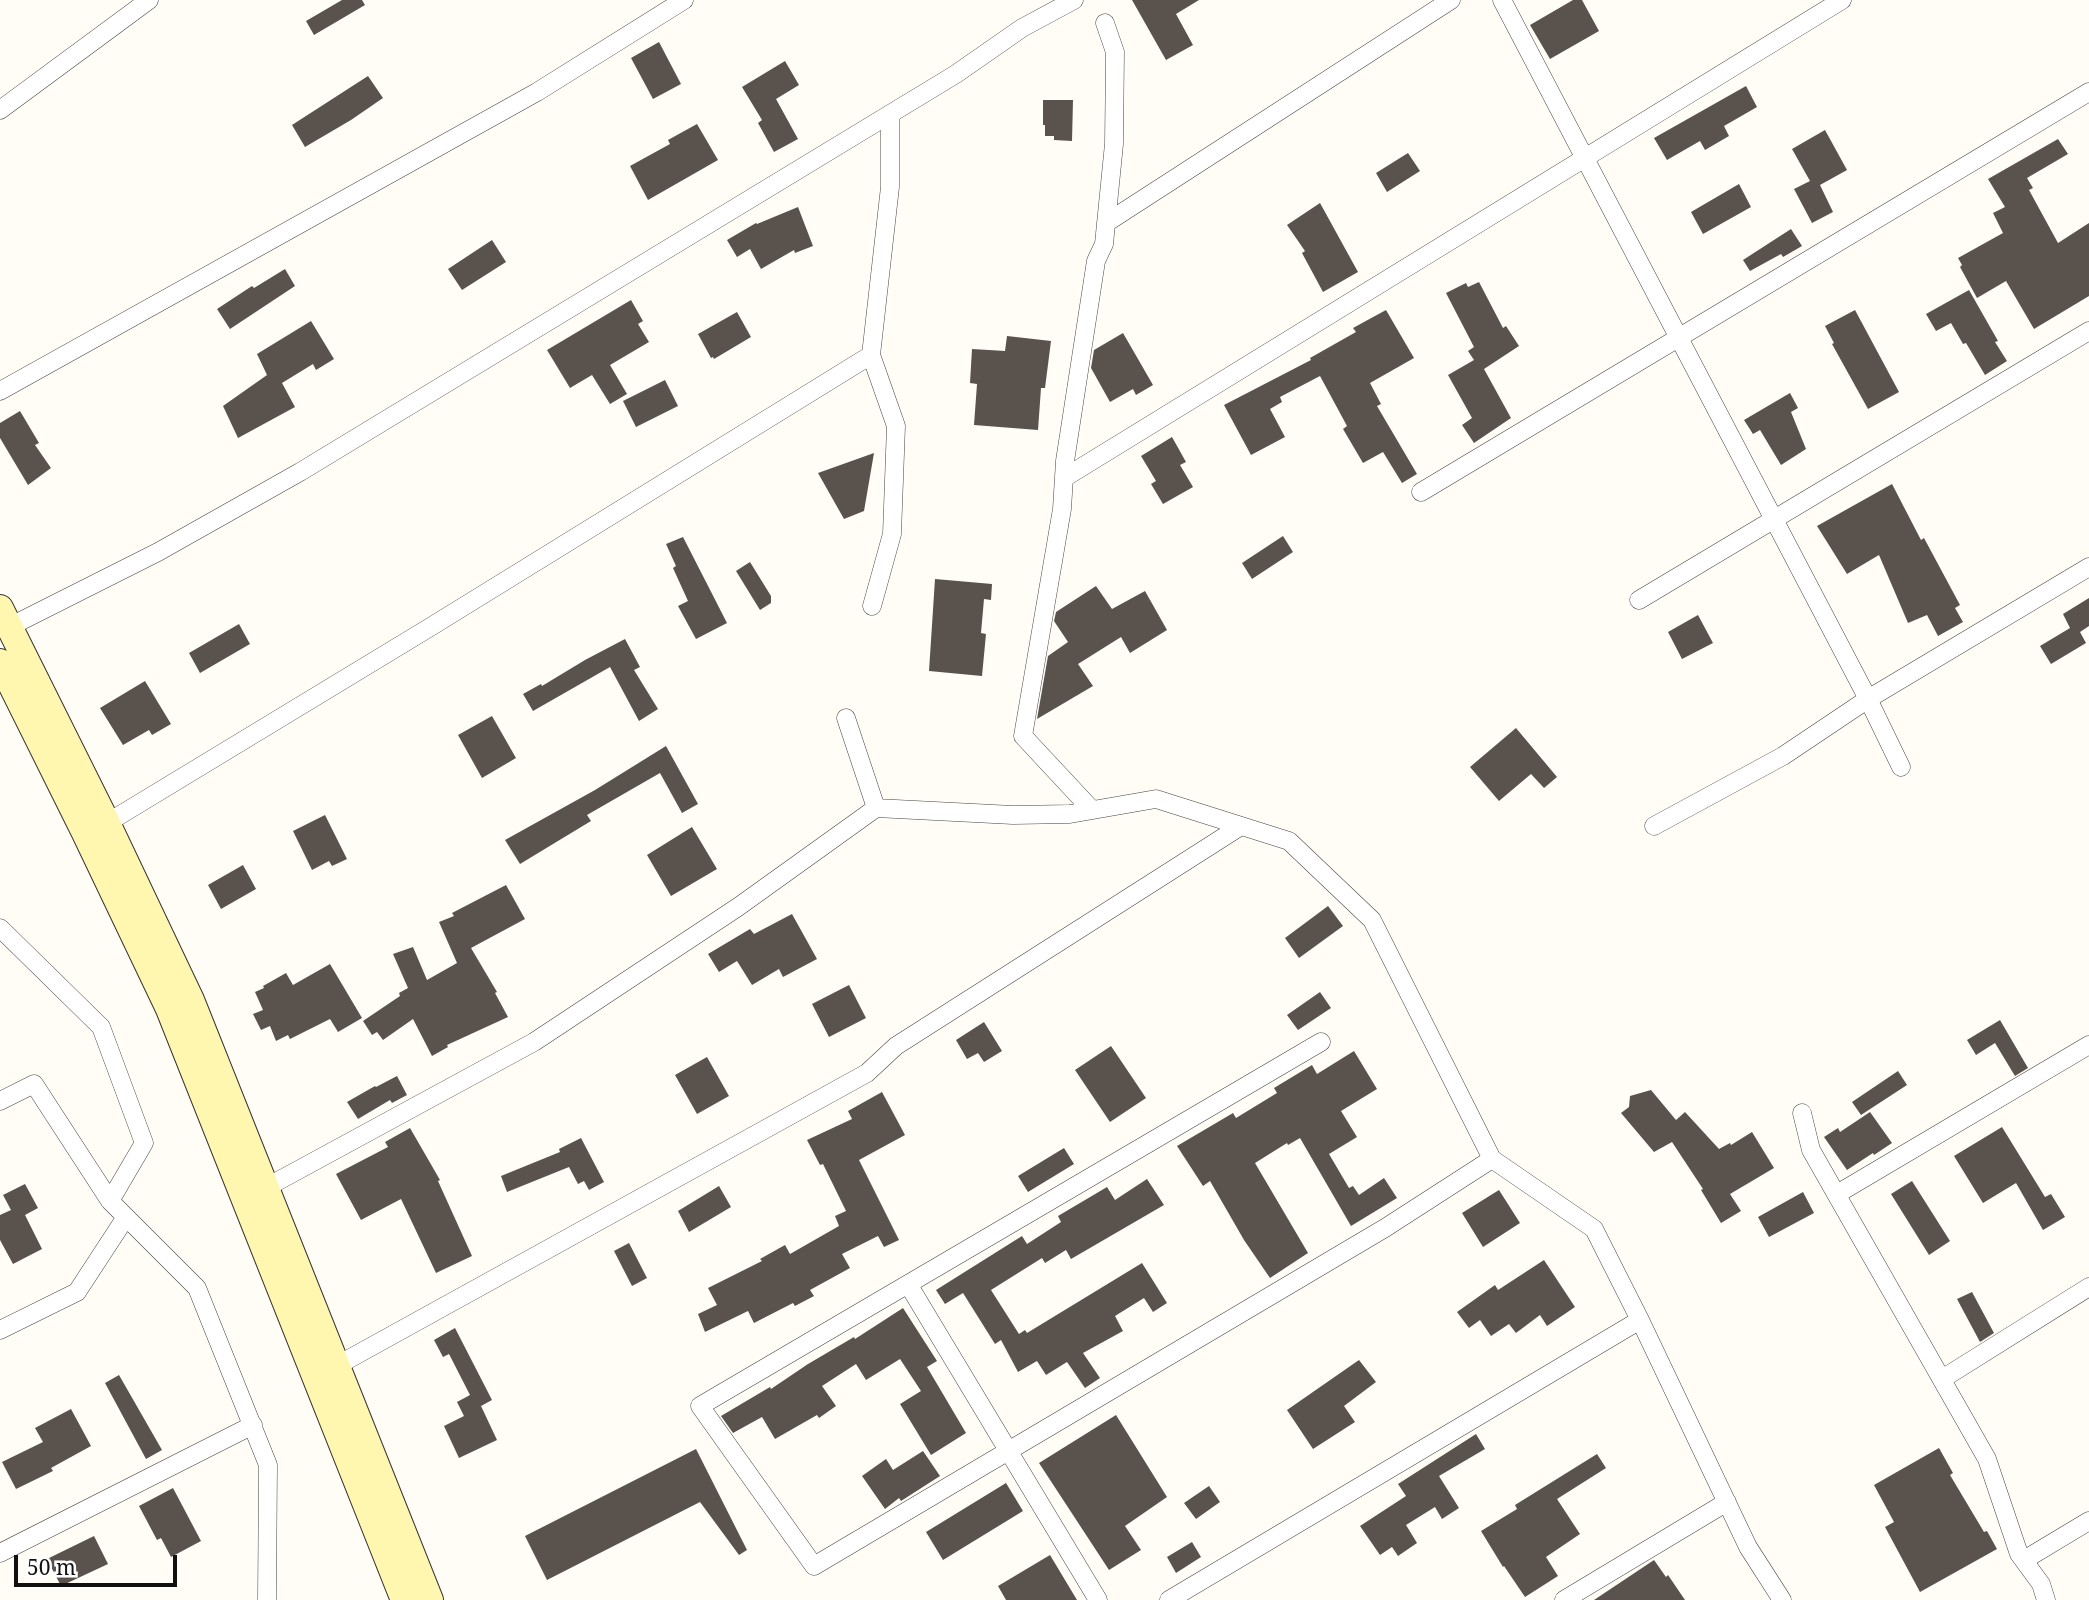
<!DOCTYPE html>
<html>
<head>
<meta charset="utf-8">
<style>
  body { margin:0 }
  #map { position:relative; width:2089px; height:1600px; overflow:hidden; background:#fffdf5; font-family:"Noto Serif",serif }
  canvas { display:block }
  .scale { position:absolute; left:14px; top:1555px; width:163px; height:32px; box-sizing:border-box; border:4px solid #111; border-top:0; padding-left:9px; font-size:21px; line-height:24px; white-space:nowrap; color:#111; -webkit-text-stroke:5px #fff; paint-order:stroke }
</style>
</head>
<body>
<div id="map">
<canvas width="2089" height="1600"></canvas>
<div class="scale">50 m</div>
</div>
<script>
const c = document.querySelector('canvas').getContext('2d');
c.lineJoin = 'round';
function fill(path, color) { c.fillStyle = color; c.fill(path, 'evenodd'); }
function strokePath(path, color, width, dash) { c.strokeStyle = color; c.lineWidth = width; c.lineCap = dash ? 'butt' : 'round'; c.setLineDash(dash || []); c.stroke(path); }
fill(new Path2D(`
  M342,0H362L365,5L314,35L306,21Z
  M1132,0H1199L1176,14L1193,45L1166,60Z
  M1573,0H1582L1599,31L1550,59L1530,25Z
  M659,42L681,84L653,99L631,58Z
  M785,61L799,85L776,99L798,139L774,152L758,123L762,120L742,87Z
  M368,76L383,98L351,120L305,147L292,125Z
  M1746,86L1757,107L1724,126L1729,136L1705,150L1700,141L1667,160L1654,138Z
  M1043,100H1073L1072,141L1054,140V136H1045V125H1043Z
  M697,124L718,160L648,200L630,166L670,144L668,140Z
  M1825,130L1847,170L1820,185L1833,212L1812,223L1794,189L1810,181L1792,149Z
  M2058,139L2068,154L2027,178L2033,188L2029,190L2058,243L2089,223V296L2034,329L2006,281L1977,298L1960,267L1962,265L1958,258L2003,233L1993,213L2005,207L1988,179Z
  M1408,153L1420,171L1387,192L1376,173Z
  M1739,184L1751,207L1703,234L1691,212Z
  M1320,203L1358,272L1323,292L1302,253L1305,251L1287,225Z
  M798,207L813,246L795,253L794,250L761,269L750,249L737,257L727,240L756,223L757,224Z
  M1791,229L1802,246L1783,257L1781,254L1750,271L1743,260Z
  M492,240L506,262L462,290L448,269Z
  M285,269L295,286L230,329L217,309L252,286L254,288Z
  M1479,282L1503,328L1506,326L1519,346L1484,369L1511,418L1474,443L1462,425L1472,418L1448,375L1474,360L1468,351L1474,347L1446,293L1466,283L1468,287Z
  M1969,290L1998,341L1995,342L2007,361L1985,375L1966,343L1963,344L1951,323L1936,331L1926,314Z
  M631,300L643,321L638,324L649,342L610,365L627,394L610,404L592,375L570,388L547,350Z
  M1386,310L1414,358L1370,383L1381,404L1377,406L1417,474L1402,483L1383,452L1363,463L1343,429L1347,426L1320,376L1280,397L1282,402L1270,409L1285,437L1251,455L1224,405L1311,360L1310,358L1356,332L1353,328Z
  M1855,310L1899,392L1868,409L1832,344L1834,343L1825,326Z
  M737,312L751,337L714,359L713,357L711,358L698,334Z
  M311,321L334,359L316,370L313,364L282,383L295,407L238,438L223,406L267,375L257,354Z
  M1123,333L1153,385L1136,395L1133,389L1110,402L1091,368L1094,350Z
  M1007,336L1051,341L1045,388H1041L1038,430L974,425L977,384L970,383L972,349L1005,351Z
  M665,380L678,406L636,427L623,401Z
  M1790,393L1798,408L1791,412L1806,449L1781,465L1760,430L1753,434L1744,420Z
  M20,411L39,443L35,445L51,468L28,485L0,438V423Z
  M1172,437L1186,462L1180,465L1193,487L1163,504L1151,484L1156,481L1141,456Z
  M874,453L864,511L844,519L818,473Z
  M1892,484L1921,540L1924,538L1960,605L1955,608L1963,622L1938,636L1927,615L1908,623L1879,555L1847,574L1817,526Z
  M1283,536L1293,552L1252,579L1242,563Z
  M683,537L727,623L696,639L678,606L688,601L673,568L676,566L666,544Z
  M750,562L771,596V603L760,610L736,571Z
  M935,579L992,584L991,600L984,599L981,633L986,634L982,676L929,671Z
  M1096,586L1112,609L1145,591L1167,630L1130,653L1121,637L1078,664L1093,686L1037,719L1048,656L1068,642L1054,621L1056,612Z
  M2089,598V626L2080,632L2086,643L2051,664L2040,646L2070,628L2063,614Z
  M1698,615L1713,643L1682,659L1668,632Z
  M239,624L250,644L200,673L189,653Z
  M625,639L640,667L634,670L658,709L639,721L610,667L533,711L523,694L541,684L542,686L585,660Z
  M145,681L171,724L152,735L149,730L123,745L100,708Z
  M492,716L516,758L482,778L458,735Z
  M1516,728L1557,777L1544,788L1531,774L1499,801L1470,767Z
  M666,746L698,804L682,813L660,773L587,815L591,821L520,864L505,840L595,790Z
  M325,815L347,859L332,866L329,861L312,870L293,831Z
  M692,827L717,869L671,896L647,855Z
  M243,865L256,889L221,909L208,885Z
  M506,885L525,919L471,948L497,992L495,993L508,1017L447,1045L448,1047L432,1056L413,1019L383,1040L377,1032L372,1035L363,1021L400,996L399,993L408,988L393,954L413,947L427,980L457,963L439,922L454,916L452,913Z
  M1328,906L1343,926L1299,958L1285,938Z
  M792,914L817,959L783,977L779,969L752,985L737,961L719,972L708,954L750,929L754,934Z
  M330,964L362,1018L338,1032L330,1019L290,1039L288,1035L276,1041L270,1026L261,1030L253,1014L263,1010L255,992L264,988L263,986L286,973L293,985Z
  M849,985L866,1018L829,1037L812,1004Z
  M1320,992L1331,1008L1298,1030L1287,1015Z
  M2000,1020L2028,1068L2015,1076L1995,1043L1976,1055L1967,1040Z
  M984,1022L1002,1051L984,1062L978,1053L967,1059L956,1040Z
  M1111,1046L1146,1098L1110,1122L1075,1070Z
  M1354,1051L1377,1089L1341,1111L1357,1137L1329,1154L1349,1188L1353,1186L1359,1195L1384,1178L1397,1198L1351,1226L1300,1138L1288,1145L1287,1143L1255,1163L1308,1253L1270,1278L1244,1240L1210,1181L1203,1186L1177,1146L1233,1113L1236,1118L1277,1093L1274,1088L1312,1065L1317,1074Z
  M707,1057L729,1096L697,1114L675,1075Z
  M1898,1071L1907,1085L1861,1115L1852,1102Z
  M397,1076L407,1095L392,1103L390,1100L358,1119L347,1102L375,1086L376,1087Z
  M1651,1090L1676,1120L1685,1112L1719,1149L1730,1143L1731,1145L1752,1132L1774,1168L1730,1194L1741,1211L1721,1223L1701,1190L1703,1189L1672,1142L1654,1152L1621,1113L1629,1107L1630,1096Z
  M882,1092L905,1135L859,1160L899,1240L884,1247L878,1236L842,1254L850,1268L810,1290L814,1296L795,1306L793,1303L754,1323L748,1311L705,1332L698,1314L717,1305L708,1288L762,1261L760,1259L785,1245L790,1254L839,1226L835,1216L846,1211L823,1164L820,1165L807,1140L852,1119L848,1111Z
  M1870,1112L1892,1143L1874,1155L1873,1153L1847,1170L1824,1137L1838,1128L1840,1132Z
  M2002,1127L2045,1197L2051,1194L2065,1217L2043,1230L2016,1183L1983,1203L1954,1156Z
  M410,1128L440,1180L438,1181L472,1256L436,1273L401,1199L361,1220L336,1174L388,1147L385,1142Z
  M581,1138L604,1182L589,1190L584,1181L578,1184L569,1167L507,1192L501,1176L560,1152L559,1149Z
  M1064,1148L1074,1164L1028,1192L1018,1176Z
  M1147,1179L1164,1205L1071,1259L1066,1250L1045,1263L1042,1258L991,1290L1019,1334L1025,1330L1027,1333L1142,1263L1167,1303L1153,1312L1144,1298L1115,1316L1123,1331L1083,1353L1100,1378L1085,1388L1067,1362L1046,1375L1037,1361L1018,1372L1001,1340L995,1344L963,1293L945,1304L936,1290L1022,1236L1027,1244L1061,1222L1058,1216L1107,1187L1115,1200Z
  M1912,1181L1950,1241L1929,1255L1891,1194Z
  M25,1184L38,1208L25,1215L42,1249L13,1264L0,1240V1215L11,1210L3,1195Z
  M719,1186L731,1207L689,1232L678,1211Z
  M1499,1190L1520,1223L1483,1247L1462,1213Z
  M1803,1192L1814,1213L1769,1237L1758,1217Z
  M629,1243L647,1278L632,1286L614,1251Z
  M1544,1260L1575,1307L1547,1326L1540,1315L1516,1333L1509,1324L1491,1336L1480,1320L1469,1328L1457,1312L1495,1285L1498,1290Z
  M1972,1292L1994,1333L1980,1342L1957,1299Z
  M903,1308L937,1361L927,1367L966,1433L931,1455L900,1404L921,1391L900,1359L866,1380L856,1364L822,1386L836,1406L819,1418L817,1415L775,1439L762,1417L733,1433L721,1416L770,1387L771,1389L808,1364L854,1337L855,1339Z
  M455,1328L492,1400L481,1406L497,1440L459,1458L444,1426L464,1416L457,1402L470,1395L449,1354L443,1357L434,1340Z
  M1359,1360L1376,1382L1344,1406L1355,1422L1313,1449L1287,1410Z
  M119,1375L162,1450L146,1459L105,1383Z
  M71,1409L91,1446L51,1468L53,1471L16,1489L2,1462L43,1442L35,1428Z
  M1116,1415L1167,1497L1125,1526L1141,1550L1109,1570L1039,1463Z
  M1476,1434L1485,1449L1439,1476L1459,1508L1442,1519L1435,1507L1406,1525L1417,1543L1398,1556L1392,1547L1380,1555L1360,1526L1406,1496L1398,1484Z
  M1939,1448L1953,1473L1950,1475L1984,1532L1987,1531L1997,1549L1920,1592L1885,1527L1894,1522L1874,1485Z
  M696,1449L747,1550L739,1555L700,1502L547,1580L525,1536Z
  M923,1451L940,1476L901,1501L899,1498L885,1509L862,1476L886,1459L893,1470Z
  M1597,1454L1606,1468L1557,1499L1580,1534L1546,1557L1558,1576L1525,1597L1504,1566L1503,1567L1481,1531L1517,1509L1515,1505Z
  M1006,1483L1023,1511L943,1560L926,1532Z
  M1209,1486L1220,1502L1196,1519L1184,1503Z
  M173,1488L201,1541L171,1557L161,1538L157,1540L139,1506Z
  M94,1536L108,1564L61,1586L47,1559Z
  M1192,1542L1201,1557L1176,1573L1167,1557Z
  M1050,1555L1077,1600H1006L998,1586Z
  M1654,1560L1666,1577L1668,1575L1685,1600H1594Z`), '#5a524d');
const street = new Path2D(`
  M1502,0L1868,699L1901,767
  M0,110L149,0
  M1106,223L1451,0
  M0,391L537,92L684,0
  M1064,478L1842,0
  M1421,492L2089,92
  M1639,600L2089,331
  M872,606L892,534L896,426L871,355L890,187V114
  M9,627L158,552L300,472L956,74L1022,28L1074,0
  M846,718L876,808L1013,815L1070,814L1156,799L1289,841L1372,920L1492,1159L1594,1229L1640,1320L1748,1547L1782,1600
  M1092,810L1023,736L1062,509L1065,461L1096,261L1104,244L1114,144L1115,52L1105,23
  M107,823L432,626L871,355
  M1654,826L1783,756L1868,699L2089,567
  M0,928L101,1027L144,1143L110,1201L197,1288L268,1465L267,1600
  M1321,1042L700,1406L814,1566L1385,1228L1492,1159
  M0,1101L34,1084L110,1201
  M1802,1113L1811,1150L1987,1459L2019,1554L2041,1584L2046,1600
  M267,1187L534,1042L738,907L876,808
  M1837,1194L2089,1045
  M908,1284L1098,1600
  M0,1330L77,1292L126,1217
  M338,1365L867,1073L896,1046L1241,826
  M1942,1379L2089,1287
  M0,1553L253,1425
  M2024,1560L2089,1521
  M1169,1600L1640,1320
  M1564,1600L1727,1502`);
const secondary = new Path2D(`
  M0,608L107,823L191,1000L430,1600
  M0,662L85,833L169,1009L404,1600`);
strokePath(street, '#444', 19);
strokePath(secondary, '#333', 28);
strokePath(street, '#fff', 18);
strokePath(secondary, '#fff6b0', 26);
</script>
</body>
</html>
